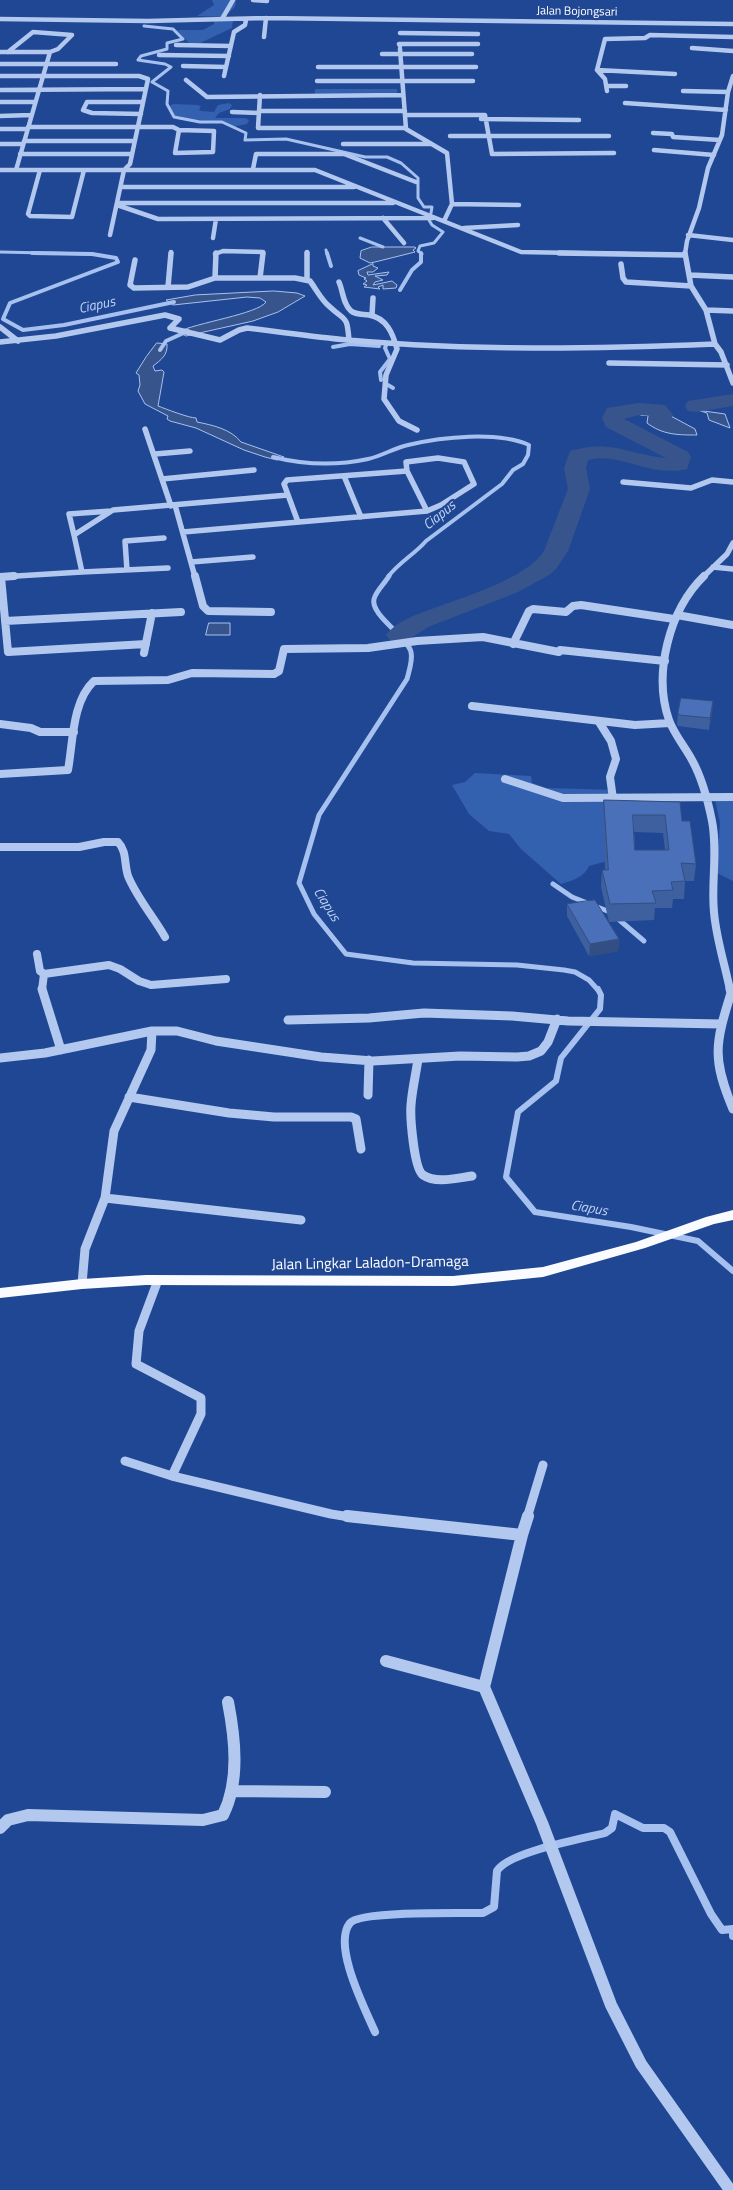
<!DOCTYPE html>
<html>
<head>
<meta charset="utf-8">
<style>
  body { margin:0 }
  canvas { display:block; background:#204793 }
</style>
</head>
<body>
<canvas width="733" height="2190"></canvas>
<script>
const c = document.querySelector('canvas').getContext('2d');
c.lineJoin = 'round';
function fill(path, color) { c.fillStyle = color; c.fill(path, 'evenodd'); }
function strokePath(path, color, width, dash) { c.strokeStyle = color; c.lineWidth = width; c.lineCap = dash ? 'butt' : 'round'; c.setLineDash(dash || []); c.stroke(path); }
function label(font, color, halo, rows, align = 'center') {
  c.font = font + ' "Titillium Web",sans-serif'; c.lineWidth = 4.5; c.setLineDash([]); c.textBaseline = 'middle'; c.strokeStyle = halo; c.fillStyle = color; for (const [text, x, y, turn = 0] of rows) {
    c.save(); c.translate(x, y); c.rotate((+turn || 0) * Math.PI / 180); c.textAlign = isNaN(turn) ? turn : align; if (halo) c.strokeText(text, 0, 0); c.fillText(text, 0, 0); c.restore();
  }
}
fill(new Path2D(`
  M212,0H236L235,7L224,17L197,16L214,5Z
  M233,20L232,28L198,44H190L177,30H203L214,24V21Z
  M315,89H397V94H315Z
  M229,103L232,105L230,109L219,113L215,118H245L249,120L247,124L232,127L222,122L190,120L174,117L171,114L170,106L173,104L197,105L201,106L199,110L201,111L214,112L218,105Z
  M475,773L531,776L532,783L546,788L616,790V795H669L672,810H610L611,860L589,866C585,877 571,881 561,884L521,849L509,834L489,831L469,814L452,785L465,782Z
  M733,798V881L717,873L720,823L715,799Z`), '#3460b0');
const water = new Path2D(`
  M372,247H415L416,248L413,250L415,252L375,262L370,263L360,258L361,251Z
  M373,264V266L378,268L373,272H367L368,275L389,272L387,275L375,276L383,280L375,282L373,285L392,281L397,285L396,288L383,289V285L378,287L380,289L364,287L367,285L363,284L367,281L364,279L366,278L359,275L358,271Z
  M274,291L297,293L305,296L278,312L253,321L186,336L178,332C195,323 258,314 266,302L260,298L247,297L173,305L166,300L195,295Z
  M157,343L167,344C168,355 161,360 153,366L155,371L162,370L164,372L158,406C166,409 189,418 196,418L197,422C212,425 231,429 241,442L284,457L277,460L265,457L244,450L196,428L170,421L167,419L168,416L145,404L138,391L140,385L139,375L136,373L146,357Z
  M688,404L695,405L704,411L725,414L730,428L709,420L707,413L691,408Z
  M641,415H669L695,429L697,435C678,435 663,435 647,423L648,416Z
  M209,623H230V635H206Z`);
fill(water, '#38548c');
strokePath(water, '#a6c1ef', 1);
strokePath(new Path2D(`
  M144,26L173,29L183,39L167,43V49L141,56L138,60L165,64L171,67L152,82L168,91L167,104L174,117L200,122H222L246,133L245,140L286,139L365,157H387L401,163L418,178V198L424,207H432L431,213
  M360,238L383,247
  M326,250L327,254
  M0,252L90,254
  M422,254L418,251L420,246L434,243L443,232L432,225L429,220`), '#a6c1ef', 3);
strokePath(new Path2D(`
  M32,253L92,254L116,258L118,262L10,303L3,319L23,330L64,325L174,302
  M327,253L331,266
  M400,290L412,270L421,262V253
  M333,347L350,344L379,346
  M160,350L166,341L188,331
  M381,380L380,372L390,359L385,348L387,343
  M388,385L393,388
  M273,457C305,465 336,466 368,459C382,456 394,448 408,445C442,437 497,431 529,445L528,455L523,464L513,470L502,484L426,541C415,554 398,563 388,577`), '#a6c1ef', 4);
strokePath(new Path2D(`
  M389,576C385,583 376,591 374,599C370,615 407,636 411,652C413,660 409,671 407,679L319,815L299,883L314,914L346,954L413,963L517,965L564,970L575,972L589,980L598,990
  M553,884L572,897L610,912L644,941`), '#a6c1ef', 5);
strokePath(new Path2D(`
  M598,989L601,995L600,1009L561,1058L556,1081L518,1112L506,1177L535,1212L631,1227L698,1241L733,1271`), '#a6c1ef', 6);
strokePath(new Path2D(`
  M733,1933V1936
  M375,2032C365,2009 332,1945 350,1923C360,1911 463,1913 483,1913L494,1907L497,1871C508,1852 582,1839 605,1833L612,1828L615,1814L643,1828H664L670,1832L711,1914L722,1930L733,1929`), '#a6c1ef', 8);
fill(new Path2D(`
  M733,394V406L696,412L688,411L685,406L688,401Z
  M639,403L665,405L673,415L670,420C662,421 657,422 651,416L639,415L624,419L688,452L691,457L687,469C651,478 618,451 588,460L586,468L590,489L568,551L556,569L549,575L518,592L428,627L408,640L399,643L390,640L386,635C396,622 414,615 429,610C460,598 527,579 544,551L568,489L564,468L570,451C611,439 627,454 666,458L606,427L602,418L607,408Z`), '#38548c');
strokePath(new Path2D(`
  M253,0L267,1
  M0,19L148,21L266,18L733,24
  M222,19L233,0
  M400,33L478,34
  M264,37L266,18
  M176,45L231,46
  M400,46L399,44H478
  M692,48L733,51
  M400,49L406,129L447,153L452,204L444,221
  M0,52H50
  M8,52L33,32L72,35L58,49L50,52L16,170
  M382,54H472
  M159,55L229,56
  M0,64H116
  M183,66L226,67
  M318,67H476
  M597,70L605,79L607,91
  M675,74L597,70L605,39L645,38L650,35L733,37
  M0,76H139L148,79L130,164L124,170L110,235
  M224,76L234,32L245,25L246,20
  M186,80L207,97L403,95
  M317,81H473
  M607,86H626
  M0,90L146,89
  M683,91L728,92
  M260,95L258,128H406
  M0,102H35
  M625,103L726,110
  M259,111H405
  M232,112L259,113
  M141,114L92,113L83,110L87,102H143
  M405,115H485L492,154L614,153
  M0,116L31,115
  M481,119L579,120
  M28,127H173L179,130
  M0,129H27
  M179,130L214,131L213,152L175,153Z
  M653,133L672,134L673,137L720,140
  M450,136H609
  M24,141H134
  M0,144H23
  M343,144H431
  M654,150L714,155
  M20,154H132
  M253,169L256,154H344L416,182
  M0,170H315L521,252L628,254
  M40,170L28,214L30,216L72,217L84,170
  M121,187H354
  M118,203H393
  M452,204L519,205
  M117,205L158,219L433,218
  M383,218L404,243
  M464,228L518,225
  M688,235L733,240
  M213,238L216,219
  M307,252V254
  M171,254V252
  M215,254L223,251L263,252V254
  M685,254L687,241L699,208L708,168L722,135L728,92L733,76`), '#b3c8ee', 4.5);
strokePath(new Path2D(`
  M307,253V280
  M559,253L685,255
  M685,253L691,286L706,310L715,344L721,352L733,383
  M135,260L130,285L134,288L188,287L215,278H295L310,281C316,289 322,301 330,307C346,322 347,315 349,340
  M621,264L623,278L626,282L691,286
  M690,275L733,277
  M215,278L216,253
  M260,278L263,253
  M339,282C343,291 343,304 351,311C356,315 363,314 369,315C387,318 393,334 397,349L386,375L384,399L399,421L417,430
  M168,287L171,253
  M706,310L733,311
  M372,315L373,298
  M0,327L18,341
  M0,342L56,336L165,315L179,319L170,328L220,340L239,330L247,328C281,332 315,337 348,340C470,351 593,349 715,344
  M609,363L727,365
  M145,429L171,506
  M155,454L190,451
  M438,458L464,462L474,484L441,505L427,511L407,471L406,462Z
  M344,476L361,517
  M162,479L254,470
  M623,482L691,488L712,480L733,482
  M175,505L195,577
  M298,522L284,484L287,480L407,471
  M183,532L427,511
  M74,535L69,514L111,511
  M191,562L253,557
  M713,567L733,569
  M127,570L125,541L164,538
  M82,572L168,568
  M0,577L82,572L74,535L113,510L288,495
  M703,577L727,554L733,543`), '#b3c8ee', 5.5);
strokePath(new Path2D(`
  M195,576L203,606L208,611L271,612
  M704,576C669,610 653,674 669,720C674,734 685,747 692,760C702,778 708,801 712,821C718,852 711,882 714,912C716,938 725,965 730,990
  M0,577L14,576
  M1,577L8,652L146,644
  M677,615L733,625
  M5,621L181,612
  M513,644L529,611L533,609L566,612L573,606L581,605L674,619
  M144,653L152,613
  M472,706L635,725L670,723
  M599,722L611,741L616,759L610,777L613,799
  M0,724L31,728L40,732H74
  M0,774L68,770C73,743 72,701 94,681L168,680L192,673L274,674L279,671L284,649L368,648L417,641L483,637L559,652L560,650L665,661
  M505,779L563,798L733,797
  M0,847H79L104,842H118C127,851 124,864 128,876C137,898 153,916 165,937
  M37,954L40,971L44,974L109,965L120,969L139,981L151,985L226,979
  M42,990L44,974`), '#b3c8ee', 8);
strokePath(new Path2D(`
  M42,989L61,1050
  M730,989L731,993C715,1044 712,1059 733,1109
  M288,1020L369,1018L424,1013L512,1016L568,1021L721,1024
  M152,1031L151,1050L114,1131L105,1198L301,1220
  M0,1058L45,1053L152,1031H177L216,1041L321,1057L373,1061L460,1056L517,1057L529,1056L541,1051L548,1042L557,1019
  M418,1059C416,1074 412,1090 411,1105C410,1117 414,1169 423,1175C436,1184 457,1178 472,1176
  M368,1095L369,1060
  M129,1097L229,1113L274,1117H351L356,1119L361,1149
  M82,1284L85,1249L105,1198
  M125,1461L172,1476L201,1414V1398L136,1364L139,1331L158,1280
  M172,1476L331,1514L356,1518
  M527,1518L543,1465`), '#b3c8ee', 9);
strokePath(new Path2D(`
  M347,1516L522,1535L528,1516
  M386,1661L484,1687L522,1535
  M484,1687L542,1823L611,2005L641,2064L730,2190
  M231,1791L325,1792
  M0,1828L8,1820L28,1815L203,1820L223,1815C240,1781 235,1738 228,1702`), '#b3c8ee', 12);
fill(new Path2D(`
  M733,1210V1220L714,1224L645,1248L543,1277L453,1286L146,1285L82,1289L0,1298V1288L82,1279L146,1275L453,1276L543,1267L636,1242L706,1217Z`), '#f9fbff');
fill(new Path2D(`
  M713,701L712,713L709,730L678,726L677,724L678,713Z
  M604,800L680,802L682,821L696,864L694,881H685L684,899H673L672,908H655L654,920L609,922L601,887L602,870H605L603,817ZM634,832L663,833L665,850H635Z
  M567,904L619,939L618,951L589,956L567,916Z`), '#3f609f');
fill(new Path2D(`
  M713,701L712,713L709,730L710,718Z
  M619,939L618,951L589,956L590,944Z`), '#334e82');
const building = new Path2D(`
  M681,698L713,701L710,718L679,715L678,713Z
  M604,800L680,802L682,821H690L696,864L681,863L685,881L671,882L673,890L652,891L656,903L610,904L602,870H608ZM633,815H665L669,850H635Z
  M595,900L619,939L590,944L567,904Z`);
fill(building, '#4970b9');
strokePath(building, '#334e82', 1);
label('12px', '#fff', '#204793', [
  ["Jalan Bojongsari",577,12,1]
]);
label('italic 14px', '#bfd2f4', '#204793', [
  ["Ciapus",97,306,-12],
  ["Ciapus",440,516,-39],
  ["Ciapus",326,905,58],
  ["Ciapus",589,1209,10]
]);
label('15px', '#fff', '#204793', [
  ["Jalan Lingkar Laladon-Dramaga",370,1264,-1]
]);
</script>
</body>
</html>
